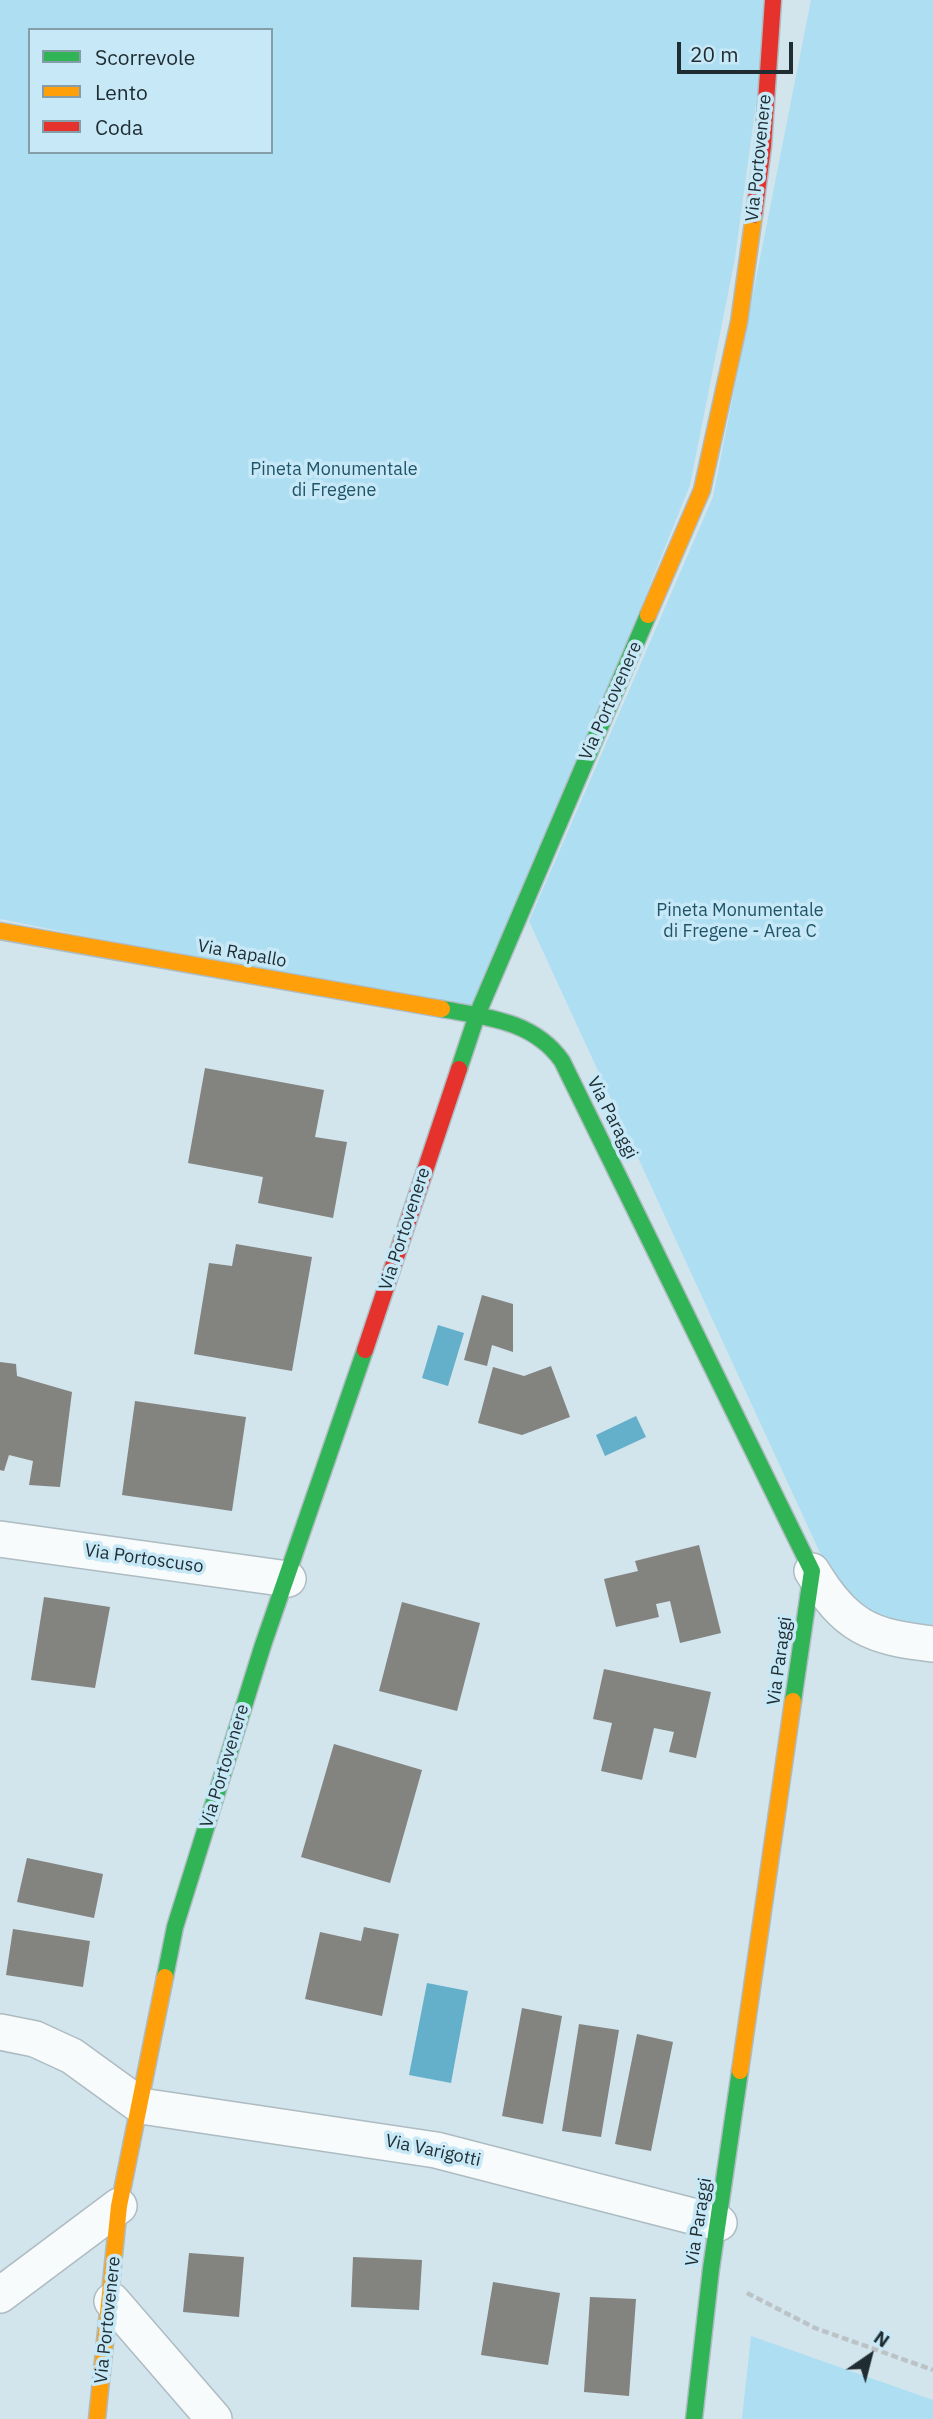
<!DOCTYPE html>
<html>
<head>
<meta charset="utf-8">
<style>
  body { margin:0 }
  #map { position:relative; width:933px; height:2419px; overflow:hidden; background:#d2e4ec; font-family:"IBM Plex Sans",sans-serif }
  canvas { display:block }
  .legend { position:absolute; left:28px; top:28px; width:245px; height:126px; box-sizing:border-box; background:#c7e8f6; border:2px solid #849da7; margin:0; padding:9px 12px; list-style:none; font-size:21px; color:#1f2c31 }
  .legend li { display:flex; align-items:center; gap:14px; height:35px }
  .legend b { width:35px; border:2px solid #849da7 }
  .north { position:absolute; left:835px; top:2321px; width:70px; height:70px; -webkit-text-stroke:5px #c7e8f6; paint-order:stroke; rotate:35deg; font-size:19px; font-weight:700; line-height:28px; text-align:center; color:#1f2c31 }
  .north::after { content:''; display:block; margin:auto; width:24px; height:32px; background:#1f2c31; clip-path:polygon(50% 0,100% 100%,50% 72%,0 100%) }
  .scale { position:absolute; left:677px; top:42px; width:116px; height:32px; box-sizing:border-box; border:4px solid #1f2c31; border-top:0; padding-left:9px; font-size:21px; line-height:24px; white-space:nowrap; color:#1f2c31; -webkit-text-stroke:5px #c7e8f6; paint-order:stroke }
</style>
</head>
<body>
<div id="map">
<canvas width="933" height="2419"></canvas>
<ul class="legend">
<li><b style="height:9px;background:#30b455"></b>Scorrevole</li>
<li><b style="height:9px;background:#ff9f0a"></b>Lento</li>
<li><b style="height:9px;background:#e5322d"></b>Coda</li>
</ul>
<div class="north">N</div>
<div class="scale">20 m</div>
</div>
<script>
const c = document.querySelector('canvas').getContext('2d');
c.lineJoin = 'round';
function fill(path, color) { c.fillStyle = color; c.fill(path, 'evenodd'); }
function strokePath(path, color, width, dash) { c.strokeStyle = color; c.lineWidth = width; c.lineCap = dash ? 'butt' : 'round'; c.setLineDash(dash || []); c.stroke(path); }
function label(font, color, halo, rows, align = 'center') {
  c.font = font + ' "IBM Plex Sans",sans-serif'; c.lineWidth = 7; c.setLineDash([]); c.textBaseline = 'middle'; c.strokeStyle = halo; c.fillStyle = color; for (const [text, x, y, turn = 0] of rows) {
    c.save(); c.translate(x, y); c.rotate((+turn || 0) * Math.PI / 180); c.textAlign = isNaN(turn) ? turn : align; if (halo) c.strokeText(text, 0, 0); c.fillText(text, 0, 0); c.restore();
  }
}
fill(new Path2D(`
  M0,0H770L735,258L690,485L477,1015L0,919ZM30,30H271V152H30Z
  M811,0H933V1632L851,1620L529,921L713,497Z
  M751,2336L933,2400V2419H742Z`), '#aedef2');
fill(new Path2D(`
  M438,1325L464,1333L448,1386L422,1378Z
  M636,1416L646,1437L605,1456L596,1435Z
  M427,1983L468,1991L451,2083L409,2075Z`), '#64b0ca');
fill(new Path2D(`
  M205,1068L324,1090L315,1137L347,1142L333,1218L258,1203L263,1177L188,1163Z
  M236,1244L312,1257L292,1371L194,1354L209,1263L232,1266Z
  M482,1295L513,1304V1352L492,1345L487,1366L464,1360Z
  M0,1362L16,1364L17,1376L72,1392L60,1487L29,1485L33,1461L9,1455L4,1471L0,1470Z
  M551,1366L570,1417L522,1435L478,1423L493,1367L524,1376Z
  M135,1401L246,1417L232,1511L122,1495Z
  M699,1545L721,1633L680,1643L670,1601L656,1604L659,1617L616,1627L604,1579L638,1571L635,1561Z
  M44,1597L110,1607L95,1688L31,1680Z
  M402,1602L480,1623L457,1711L379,1691Z
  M604,1669L711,1692L696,1758L669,1752L674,1732L654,1728L642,1780L601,1771L612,1723L593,1719Z
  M334,1744L422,1770L390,1883L301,1857Z
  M27,1858L103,1874L94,1918L17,1902Z
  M364,1927L399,1934L382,2016L305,1999L320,1932L361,1941Z
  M13,1929L90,1941L83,1987L6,1975Z
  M522,2008L562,2016L543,2124L502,2116Z
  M579,2024L619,2030L601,2137L562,2131Z
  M637,2034L673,2042L651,2151L615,2144Z
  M189,2253L244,2257L239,2317L183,2312Z
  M353,2257L422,2260L419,2310L351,2307Z
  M493,2282L560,2293L548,2365L481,2355Z
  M590,2297L636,2299L629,2396L584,2392Z`), '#838380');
const street = new Path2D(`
  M0,1539L288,1579
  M812,1571C846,1627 870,1637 933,1644
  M0,2032L35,2039L72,2056L141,2106L436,2150L719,2223
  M0,2295L119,2206
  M112,2301L214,2419`);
const fast = new Path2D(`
  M442,1009C487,1017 534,1021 562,1061L812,1571L793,1701
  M459,1069L477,1015L648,615
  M165,1977L175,1927L263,1645L365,1350
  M694,2419L711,2269L740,2071`);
const slow = new Path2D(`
  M648,615L702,490L739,322L754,215
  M0,931L442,1009
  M740,2071L793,1701
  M97,2419L119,2206L165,1977`);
const jam = new Path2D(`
  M754,215L763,146L773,0
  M365,1350L459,1069`);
strokePath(street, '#aebcc2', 38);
strokePath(fast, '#aebcc2', 19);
strokePath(slow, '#aebcc2', 19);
strokePath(jam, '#aebcc2', 19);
strokePath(new Path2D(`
  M747,2293L815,2328L933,2370`), '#bcc3c6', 4.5, [7, 3.5]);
strokePath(street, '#f8fbfc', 35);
strokePath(fast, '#30b455', 16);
strokePath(slow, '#ff9f0a', 16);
strokePath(jam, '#e5322d', 16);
label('18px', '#1f2c31', '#c7e8f6', [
  ["Via Portovenere",759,158,-84],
  ["Via Portovenere",611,701,-66],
  ["Via Rapallo",242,954,10],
  ["Via Paraggi",612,1118,63],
  ["Via Portovenere",405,1229,-72],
  ["Via Portoscuso",144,1559,8],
  ["Via Paraggi",780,1661,-82],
  ["Via Portovenere",225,1766,-73],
  ["Via Varigotti",433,2151,12],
  ["Via Paraggi",699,2222,-81],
  ["Via Portovenere",108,2320,-84]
]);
label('18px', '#205568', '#c7e8f6', [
  ["Pineta Monumentale",334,470],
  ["di Fregene",334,491],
  ["Pineta Monumentale",740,911],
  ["di Fregene - Area C",740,932]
]);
</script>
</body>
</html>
